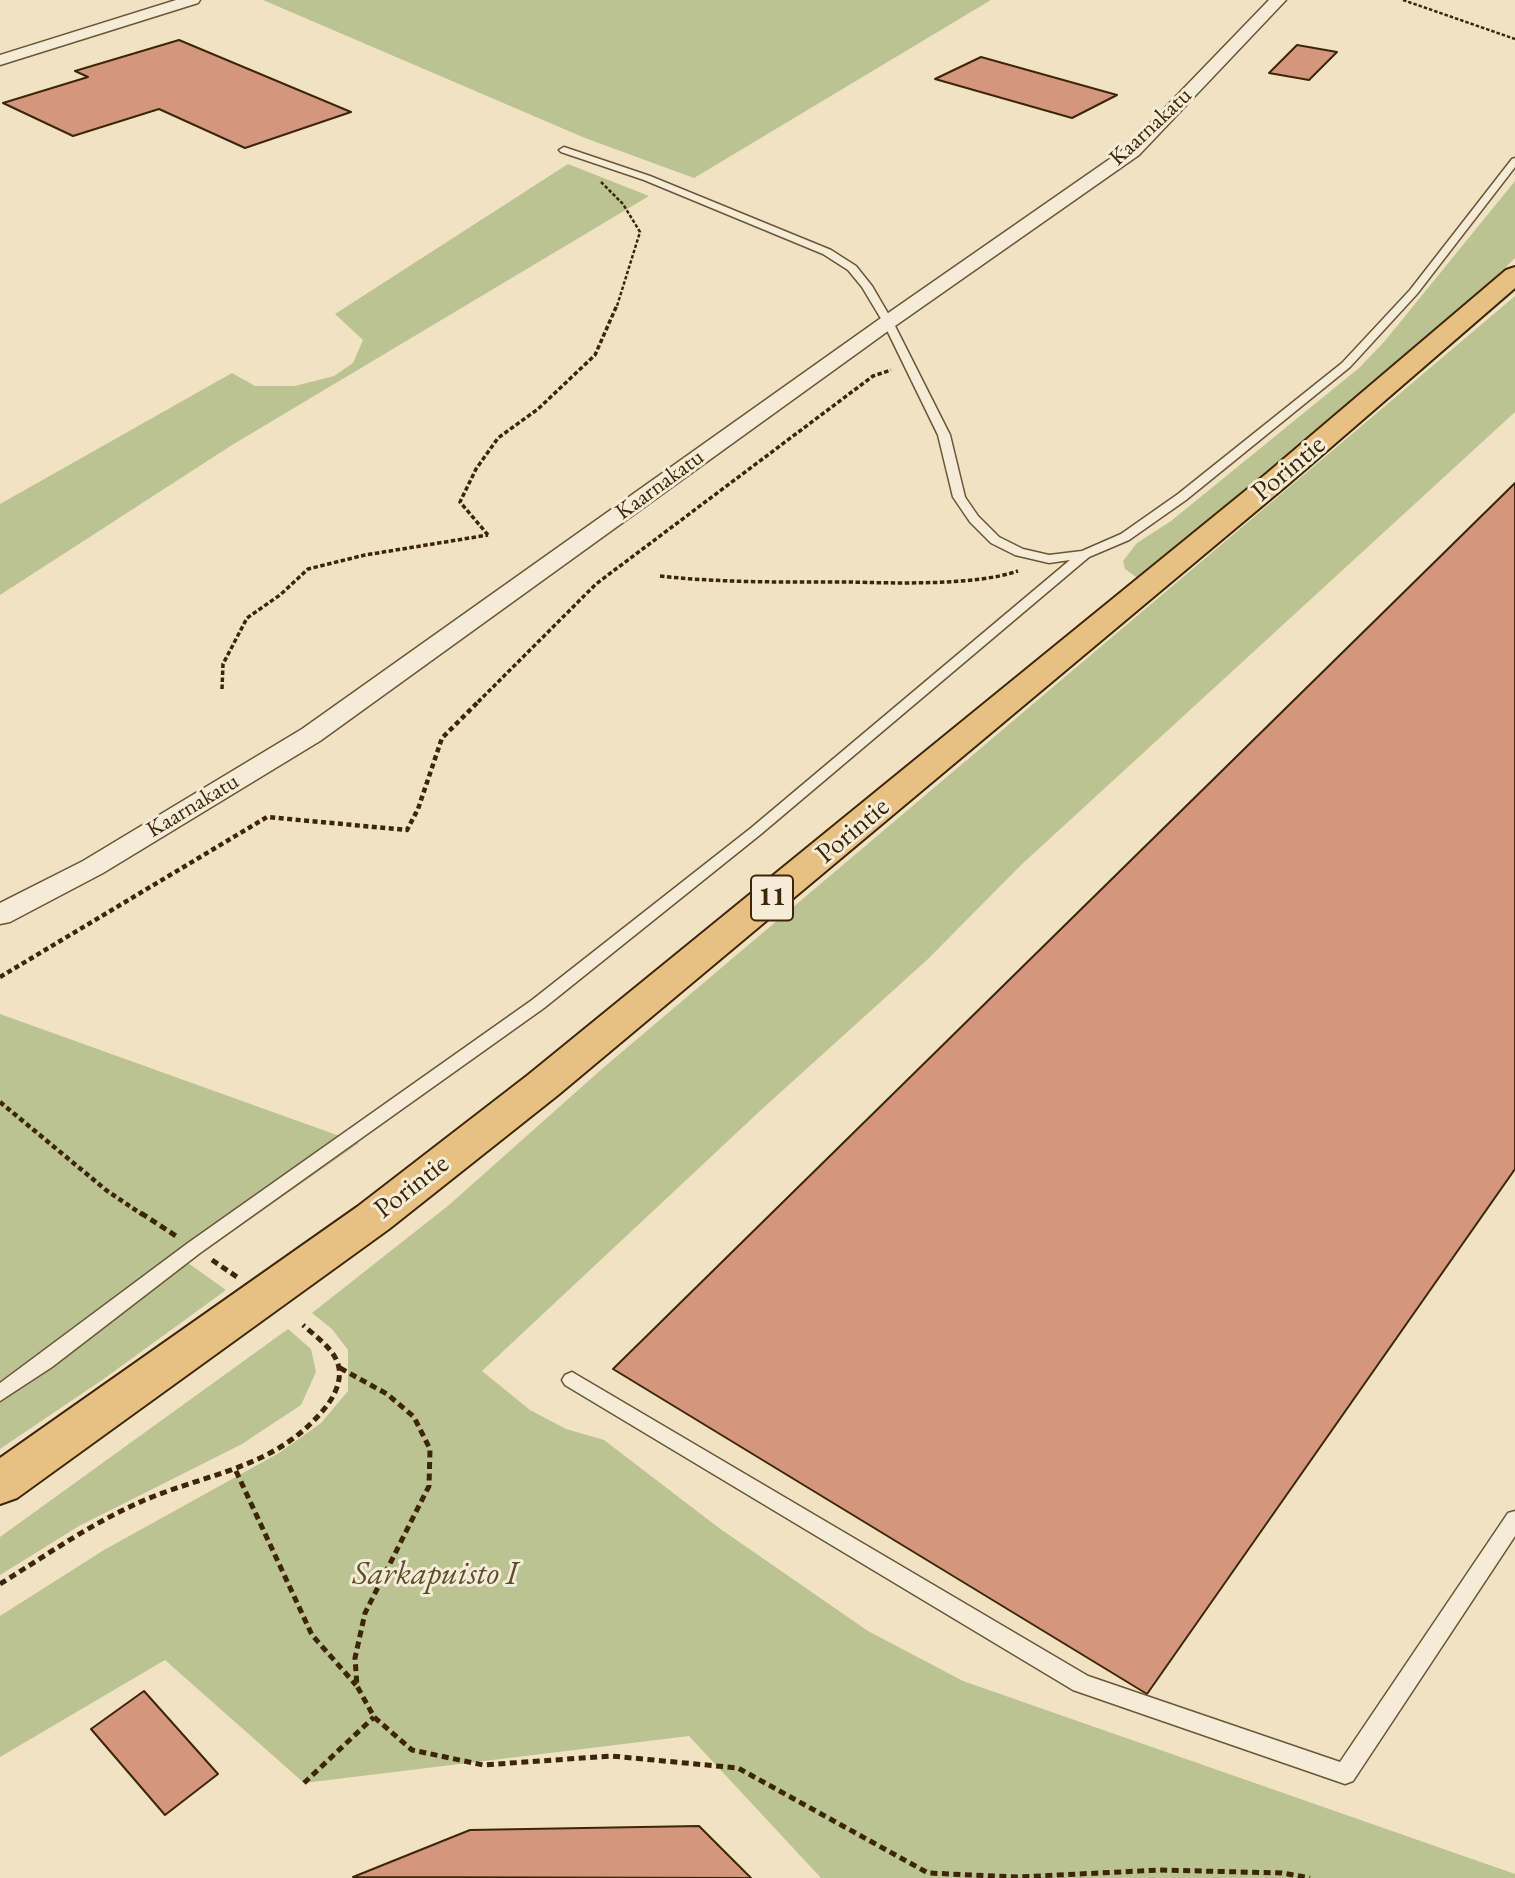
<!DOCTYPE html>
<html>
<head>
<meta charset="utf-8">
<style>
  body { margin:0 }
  canvas { display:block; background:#f0e2c3 }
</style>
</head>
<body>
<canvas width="1515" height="1878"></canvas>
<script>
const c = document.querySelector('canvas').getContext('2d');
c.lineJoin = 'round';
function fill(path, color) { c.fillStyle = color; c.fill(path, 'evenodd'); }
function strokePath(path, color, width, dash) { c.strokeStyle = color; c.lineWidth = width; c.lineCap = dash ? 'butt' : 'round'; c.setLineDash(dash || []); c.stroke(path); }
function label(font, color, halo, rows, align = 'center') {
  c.font = font + ' "EB Garamond",serif'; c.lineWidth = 6; c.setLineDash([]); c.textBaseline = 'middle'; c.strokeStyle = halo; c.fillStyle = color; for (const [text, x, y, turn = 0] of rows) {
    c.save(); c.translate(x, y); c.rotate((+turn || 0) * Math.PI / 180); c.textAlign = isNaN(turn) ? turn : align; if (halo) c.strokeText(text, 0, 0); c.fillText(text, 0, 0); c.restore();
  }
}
fill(new Path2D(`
  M263,0H991L694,178L585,138Z
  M568,164L649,196L232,445L0,595V504L232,373L255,386H295L334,376L353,363L363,340L335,314Z
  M1515,181V258L1491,282L1139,579L1125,569L1123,561L1137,543L1171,521L1359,368L1384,342Z
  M1515,296V412L1021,865L928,959L761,1110L482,1371L530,1410L566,1429L604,1440L719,1528L868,1631L963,1681L1515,1874V1878H821L689,1736L304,1783L165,1660L0,1757V1616L104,1550L279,1453L321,1423L348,1391V1350L332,1329L312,1313L449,1205L603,1068Z
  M0,1014L359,1143L188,1263L226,1290L105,1378L0,1449Z
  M288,1329L311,1349L316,1372L301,1405L242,1444L79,1526L0,1575V1537Z`), '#bbc393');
const building = new Path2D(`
  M179,40L351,112L245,148L159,109L73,136L3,103L88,77L75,71Z
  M1297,45L1337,52L1309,80L1269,73Z
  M981,57L1117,95L1072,118L935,79Z
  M1515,483V1169L1147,1694L613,1369Z
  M144,1691L218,1774L165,1815L91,1729Z
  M699,1826L751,1878L353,1877L470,1830Z`);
fill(building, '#d4977d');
strokePath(building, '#3d2608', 2);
const lane = new Path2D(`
  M564,147L650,176L831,250L856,266L872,286L893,322L950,435L965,497L978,516L999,537L1023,549L1049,555L1082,551L1121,534L1178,494L1342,363L1410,290L1512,159L1515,158V167L1417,294L1350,367L1186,500L1129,540L1089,557L761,834L544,1008L200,1253L52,1367L0,1401V1383L188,1243L532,1000L751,828L1070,560L1049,563L1015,555L991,543L970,522L953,497L938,435L883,322L862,287L848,270L823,254L644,180L561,152L559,150Z
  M572,1372L1088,1676L1340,1762L1508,1513L1515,1511V1536L1353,1781L1345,1784L1073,1690L565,1385L562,1380L565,1375Z`);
const street = new Path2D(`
  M176,0H200L198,3L0,65V55Z
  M1269,0H1286L1139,155L895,326L320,741L103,873L10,922L0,924V903L83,861L302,729L881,318L1127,147Z`);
const highway = new Path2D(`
  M1515,267V288L1286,486L558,1095L389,1229L17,1498L0,1504V1458L357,1207L528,1075L1266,474L1506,270Z`);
strokePath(lane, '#6a5537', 3);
strokePath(street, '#6a5537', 3);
strokePath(highway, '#3d2608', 4);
strokePath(new Path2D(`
  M1403,0L1515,39
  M601,182L623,204L640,232L617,306`), '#3d2608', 2.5, [3.5, 2]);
strokePath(new Path2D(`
  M488,535L460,502L476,469L498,438L538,409L595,355L617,305
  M660,576C722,583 785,582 848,582C895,583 974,586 1018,571
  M222,689L223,664L247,618L280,595L308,569L365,555L488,535
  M478,702L596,584L873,376L891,370`), '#3d2608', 3.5, [4.5, 2.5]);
strokePath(new Path2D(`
  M0,977L267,817L407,830L418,809L442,738L480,700
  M0,1102L106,1190L143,1215`), '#3d2608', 4.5, [5, 3.5]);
strokePath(new Path2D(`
  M141,1213L176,1236
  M212,1260L237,1277
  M340,1368L387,1394L414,1417L430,1449L429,1486L365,1613L355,1658L357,1686L374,1717L412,1750L483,1765L611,1756L738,1768L928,1873L1018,1877L1160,1870L1282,1873L1310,1878
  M236,1471L312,1635L356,1685
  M0,1584C45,1556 89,1525 138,1503C204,1473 275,1470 325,1408C334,1397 343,1380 338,1364C333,1348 315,1336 303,1325
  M304,1783L374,1717`), '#3d2608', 5, [7, 4.5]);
fill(lane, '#f5ecd8');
fill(street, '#f5ecd8');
fill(highway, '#e8c182');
label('23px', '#3d2608', '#f5ecd8', [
  ["Kaarnakatu",1151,127,-43],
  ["Kaarnakatu",660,485,-36],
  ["Kaarnakatu",193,806,-31]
]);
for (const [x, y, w] of [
  [772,898,42]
]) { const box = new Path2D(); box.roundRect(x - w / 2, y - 22.5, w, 45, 5); c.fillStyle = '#f5ecd8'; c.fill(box); strokePath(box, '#3d2608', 2); }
label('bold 26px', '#3d2608', null, [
  ["11",772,898]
]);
label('28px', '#3d2608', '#f5ecd8', [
  ["Porintie",1289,469,-40],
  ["Porintie",853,831,-40],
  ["Porintie",412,1187,-38]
]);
label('italic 33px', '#5c4d2b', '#f5ecd8', [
  ["Sarkapuisto I",435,1575]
]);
</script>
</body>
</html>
